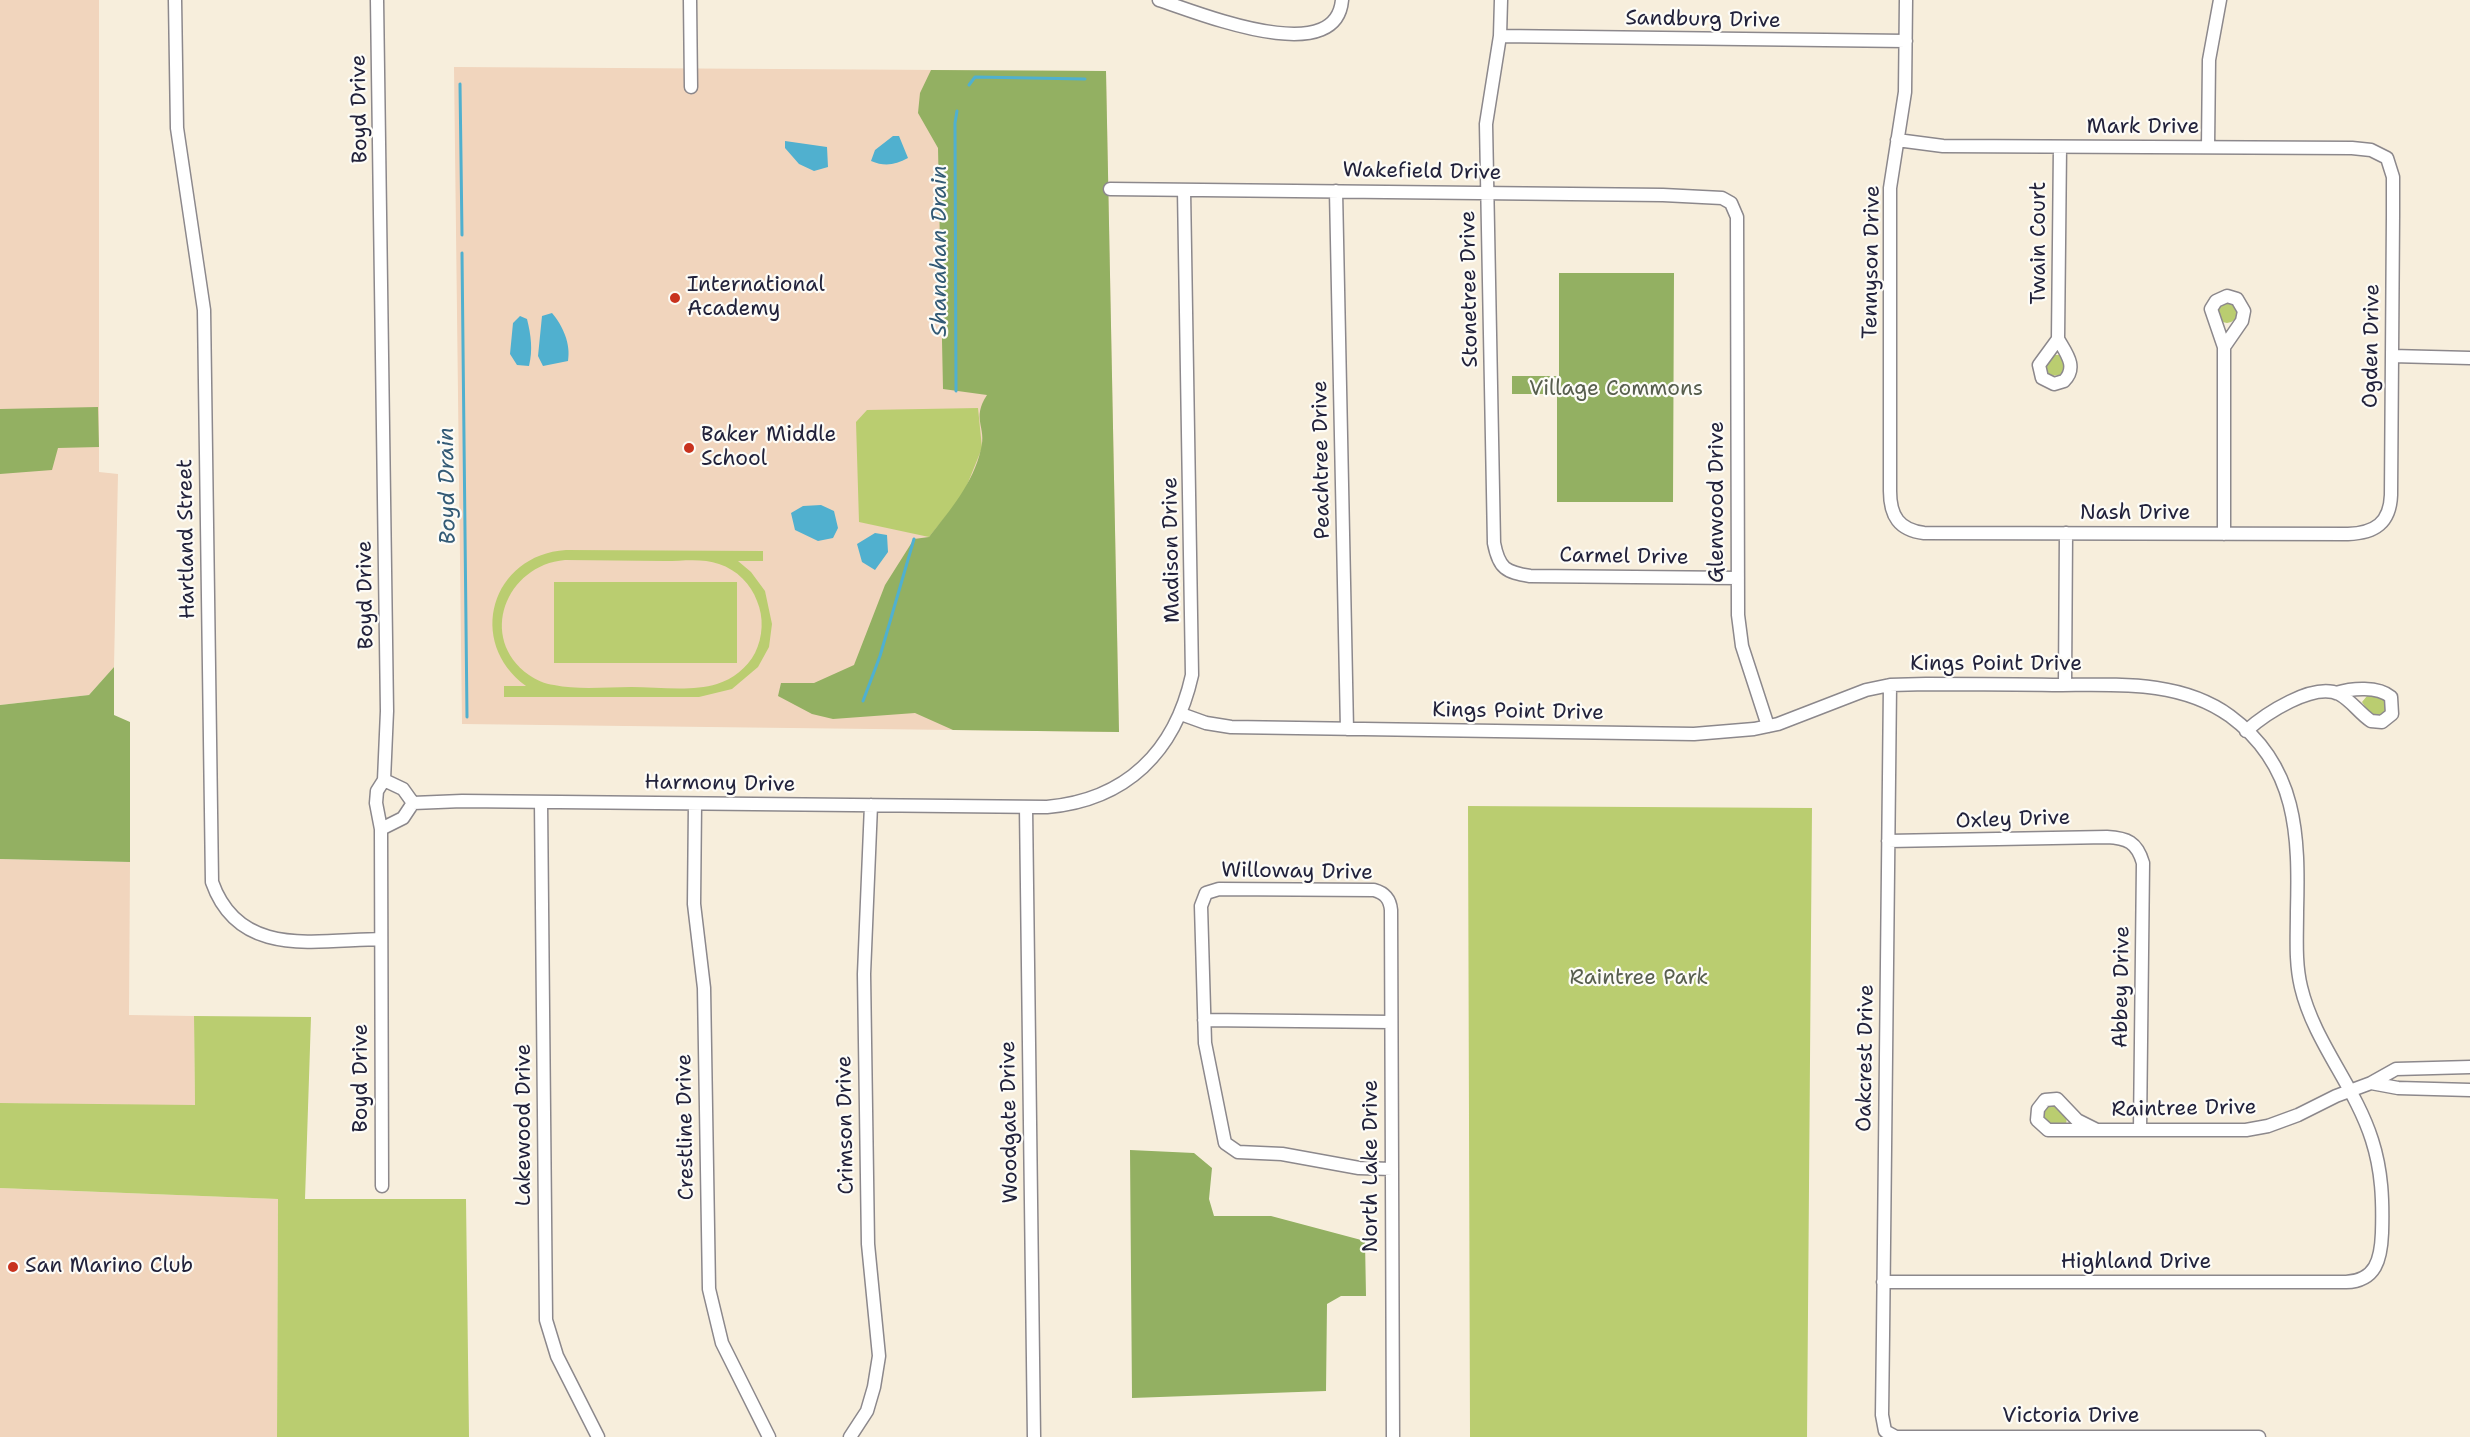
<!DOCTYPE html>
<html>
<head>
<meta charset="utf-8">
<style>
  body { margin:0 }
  canvas { display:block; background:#f7eedc }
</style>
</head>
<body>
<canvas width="2470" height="1437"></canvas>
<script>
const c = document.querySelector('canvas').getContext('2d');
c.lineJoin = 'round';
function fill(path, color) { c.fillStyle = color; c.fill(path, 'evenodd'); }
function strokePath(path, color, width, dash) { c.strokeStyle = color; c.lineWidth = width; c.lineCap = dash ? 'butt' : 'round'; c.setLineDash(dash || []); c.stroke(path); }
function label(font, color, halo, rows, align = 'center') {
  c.font = font + ' "Shantell Sans",sans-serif'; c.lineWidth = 4.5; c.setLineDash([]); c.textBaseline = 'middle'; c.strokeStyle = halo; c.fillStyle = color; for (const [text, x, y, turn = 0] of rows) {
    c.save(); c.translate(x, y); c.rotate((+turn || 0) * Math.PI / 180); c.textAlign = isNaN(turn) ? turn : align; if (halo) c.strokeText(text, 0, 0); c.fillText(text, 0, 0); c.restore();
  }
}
fill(new Path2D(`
  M0,0H99V472L118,474L114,667L89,695L0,705Z
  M454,67L1106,71L1119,732L462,724Z
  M0,859L130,862L129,1015L194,1016L195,1106L0,1103Z
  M0,1188L278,1199L277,1437H0Z`), '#f1d5bd');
fill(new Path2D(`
  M2217 313a10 10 0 1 1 20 0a10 10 0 1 1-20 0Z
  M2053,355H2059L2066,367L2062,375L2049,376L2045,367Z
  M978,408L982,448L963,495L929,537L859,522L856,422L867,410Z
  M566,550L763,551V561H738L751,572L765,591L772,624L769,647L758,667L732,689L699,697H504V686H526C466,642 491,555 566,550ZM565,560C599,560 632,561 665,561C683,561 703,558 719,564C737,570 751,584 757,601C764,617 763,637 755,653C747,668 733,679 717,684C691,692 658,687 631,687C606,687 578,690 554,685C545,684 536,680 529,675C477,638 506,565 565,560Z
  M554,582H737V663H554Z
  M2367,696H2378L2385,700L2387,711L2380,716L2370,714L2362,702Z
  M1468,806L1812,808L1807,1437H1470Z
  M194,1016L311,1017L305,1199H466L469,1437H277L278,1199L0,1188V1103L195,1105Z
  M2053,1105C2061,1107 2069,1116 2066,1124H2048L2043,1118V1112L2048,1106Z`), '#bacd70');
fill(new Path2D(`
  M931,70L1106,71L1119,732L953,730L915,713L833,719L812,714L778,696L781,683H814L854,665L885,585L914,539L929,537C950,510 973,484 981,449C987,427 971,419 987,395L943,389L938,148L918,113L920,93Z
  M1559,273H1674L1673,502H1557V394H1512V376H1559Z
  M98,407L99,447L58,448L52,470L0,474V409Z
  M114,667V715L130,722V862L0,859V705L89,695Z
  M1130,1150L1194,1153L1212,1168L1209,1199L1214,1216H1271L1365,1241L1366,1296H1341L1327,1304L1326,1391L1132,1398Z`), '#93b062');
fill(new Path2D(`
  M893,136H899L908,158C895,165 885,167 871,161L875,150Z
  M785,141L827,147L828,167L814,171L799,164L785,148Z
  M552,313C563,326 571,344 568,361L543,366L538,356L542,316Z
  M520,316L527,319C531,335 533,350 529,366L517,365L510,354L513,323Z
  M821,505L834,511L838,528L833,538L818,541L795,530L791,513L803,506Z
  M875,533L887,535L888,552L875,570L862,562L857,544Z`), '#50b0cf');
strokePath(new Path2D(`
  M460,84L462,235
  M969,85L975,77L1085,79
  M462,253L467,717
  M956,391L955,123L957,111
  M863,701L880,656L914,539`), '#50b0cf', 3);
const minor = new Path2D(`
  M175,0L177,128L204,310L212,882C239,959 316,940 381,939
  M377,0L387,711L384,780L377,791L376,803L381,829L382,1186
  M690,0L691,87
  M1159,0C1197,12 1336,70 1342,0
  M1501,0L1500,36L1486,124L1494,543C1499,569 1506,572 1530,576L1738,578
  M1500,36L1906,41
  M1897,140L1943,146L2352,148L2371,150L2387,158L2393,177V215L2391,495C2390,523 2375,533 2348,534L1924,533C1899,530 1890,516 1890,491V188L1905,92L1906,0
  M2208,147L2209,60L2220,0
  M1110,189L1663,195L1722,198L1731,203L1737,217L1738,615L1742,646L1768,726
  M1336,191L1347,729
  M2058,339C2066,353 2078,367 2064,381L2054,384L2042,378L2039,365L2058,339L2060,147
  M2392,356L2470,358
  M2224,534V347L2242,321L2244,311L2237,299L2227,296L2216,301L2211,309L2224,347
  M1890,685L1883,1335L1882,1415L1885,1431L1896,1437H2259
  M2065,685L2066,533
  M1181,714L1206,723L1231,727L1694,734L1754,729L1778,724L1866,690L1890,685L1926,684C1968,684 2011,684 2053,685C2114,685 2179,679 2230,716C2298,766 2299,836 2297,912C2297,937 2295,962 2301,987C2314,1042 2355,1086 2372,1140C2382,1171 2383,1201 2382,1233C2381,1259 2376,1281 2346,1282H1883
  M2246,731C2265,714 2313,682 2339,694C2352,701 2359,713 2371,721L2382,722L2392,714L2391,697C2378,686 2352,688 2336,693
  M541,802L546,1320L557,1356L598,1437
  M413,803L462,801L1047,807C1126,800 1175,752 1192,675L1184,190
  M695,804L694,904L704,988L709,1289L722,1343L769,1437
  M1026,807L1034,1437
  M381,829L403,818L413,803L403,789L384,780
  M1888,841L2107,837C2127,838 2137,842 2143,863L2140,1130
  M1204,1020L1391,1022
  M2371,1083L2398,1088L2470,1090
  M2097,1130H2048L2037,1120L2038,1109L2045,1100L2057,1099L2077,1120L2097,1130H2246L2268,1126L2298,1115L2336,1096L2371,1083L2396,1069L2470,1067
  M1392,1169L1359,1168L1282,1154L1238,1152L1225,1143L1205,1043L1201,906L1206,893L1219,889L1374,890C1385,893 1390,899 1391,910L1393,1437
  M850,1437L867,1411L874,1387L879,1356L868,1244L864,974L871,805`);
strokePath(minor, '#8c888c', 15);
strokePath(minor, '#fff', 12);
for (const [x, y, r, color] of [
  [675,298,6,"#c8321e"],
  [689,448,6,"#c8321e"],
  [13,1267,6,"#c8321e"]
]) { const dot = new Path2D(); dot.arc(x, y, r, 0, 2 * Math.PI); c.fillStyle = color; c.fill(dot); strokePath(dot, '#fdfcf7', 2); }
label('21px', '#22223b', '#fdfcf7', [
  ["Sandburg Drive",1703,20,1],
  ["Boyd Drive",360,109,-91],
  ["Mark Drive",2143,128],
  ["Wakefield Drive",1422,172,1],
  ["Twain Court",2040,243,-90],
  ["Tennyson Drive",1872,262,-89],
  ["Stonetree Drive",1470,289,-91],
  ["Ogden Drive",2372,346,-89],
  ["Peachtree Drive",1322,460,-91],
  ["Glenwood Drive",1718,502,-90],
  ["Nash Drive",2135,514],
  ["Hartland Street",187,539,-91],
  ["Madison Drive",1172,550,-91],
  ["Carmel Drive",1624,557,1],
  ["Boyd Drive",366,595,-91],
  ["Kings Point Drive",1996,665],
  ["Kings Point Drive",1518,712,1],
  ["Harmony Drive",720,784,1],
  ["Oxley Drive",2013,820,-2],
  ["Willoway Drive",1297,872,1],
  ["Abbey Drive",2122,987,-89],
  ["Oakcrest Drive",1866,1058,-89],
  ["Boyd Drive",362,1078,-90],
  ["Raintree Drive",2184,1109,-1],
  ["Woodgate Drive",1010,1122,-91],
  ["Lakewood Drive",525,1125,-90],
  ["Crimson Drive",846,1125,-91],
  ["Crestline Drive",686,1127,-91],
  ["North Lake Drive",1372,1166,-90],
  ["Highland Drive",2136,1263],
  ["Victoria Drive",2071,1417]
]);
label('21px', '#22223b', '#fdfcf7', [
  ["International",687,286],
  ["Academy",687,310],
  ["Baker Middle",701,436],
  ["School",701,460],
  ["San Marino Club",25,1267]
], 'left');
label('21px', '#575e4e', '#fdfcf7', [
  ["Village Commons",1616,390],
  ["Raintree Park",1639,979]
]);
label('italic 22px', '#345b76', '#fdfcf7', [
  ["Shanahan Drain",940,251,-90],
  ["Boyd Drain",448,486,-91]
]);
</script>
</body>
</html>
